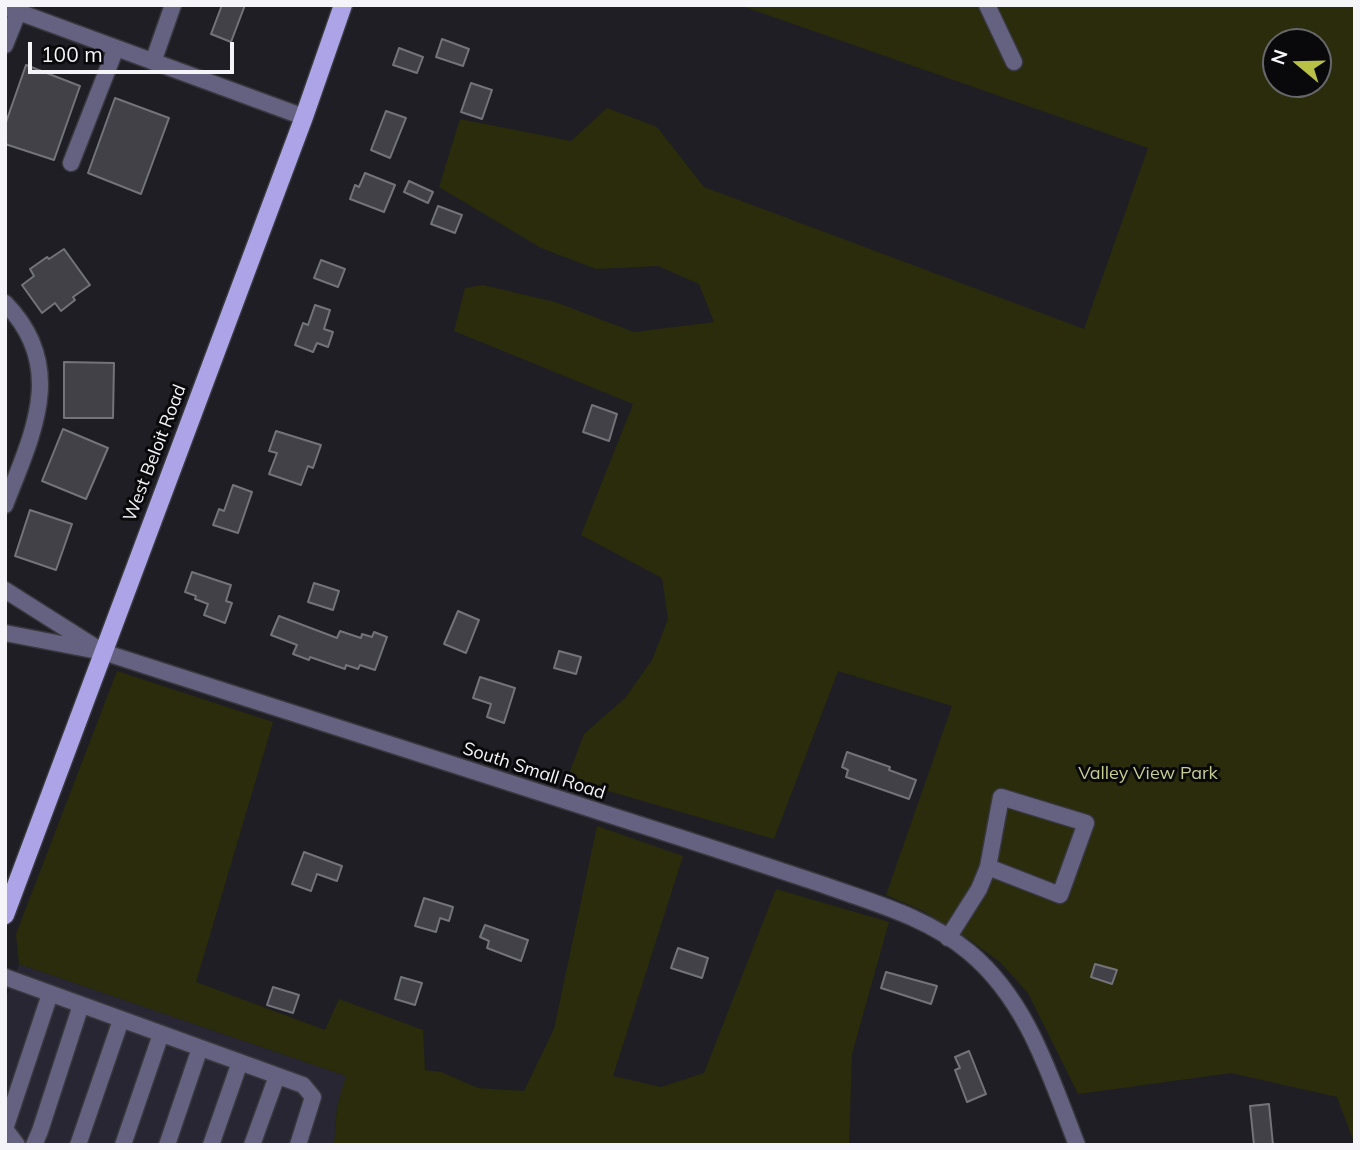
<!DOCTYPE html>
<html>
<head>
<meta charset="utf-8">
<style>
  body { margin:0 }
  #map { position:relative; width:1360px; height:1150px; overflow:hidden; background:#1f1e24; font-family:Mulish,sans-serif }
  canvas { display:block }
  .frame { position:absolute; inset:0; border:7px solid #f5f4f9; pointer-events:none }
  .north { position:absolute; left:1262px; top:28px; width:70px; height:70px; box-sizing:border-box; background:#09090b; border:2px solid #67676a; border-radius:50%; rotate:289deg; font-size:19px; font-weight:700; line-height:28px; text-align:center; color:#f5f4f9 }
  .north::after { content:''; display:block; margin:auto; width:24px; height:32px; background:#b9c046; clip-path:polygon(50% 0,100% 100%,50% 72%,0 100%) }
  .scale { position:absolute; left:28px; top:42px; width:206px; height:32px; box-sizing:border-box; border:4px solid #f5f4f9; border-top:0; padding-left:9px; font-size:21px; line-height:24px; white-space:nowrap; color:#f5f4f9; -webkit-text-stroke:5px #09090b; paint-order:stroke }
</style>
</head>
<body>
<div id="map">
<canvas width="1360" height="1150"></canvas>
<div class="frame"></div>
<div class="north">N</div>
<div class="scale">100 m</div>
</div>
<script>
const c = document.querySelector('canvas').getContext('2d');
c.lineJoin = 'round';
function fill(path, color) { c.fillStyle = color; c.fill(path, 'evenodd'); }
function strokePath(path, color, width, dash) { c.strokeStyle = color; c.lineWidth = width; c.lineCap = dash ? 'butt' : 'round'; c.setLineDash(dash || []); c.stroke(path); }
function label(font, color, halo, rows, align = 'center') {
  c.font = font + ' Mulish,sans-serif'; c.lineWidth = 6; c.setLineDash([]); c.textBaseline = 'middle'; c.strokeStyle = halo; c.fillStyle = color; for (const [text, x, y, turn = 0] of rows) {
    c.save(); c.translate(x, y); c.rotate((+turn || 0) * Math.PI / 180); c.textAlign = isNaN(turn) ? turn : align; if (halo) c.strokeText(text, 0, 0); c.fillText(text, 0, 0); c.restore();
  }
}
fill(new Path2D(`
  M19,964L347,1076L337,1106L334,1145H5V1000Z`), '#272632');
fill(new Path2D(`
  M739,5H1355V1145L1337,1097L1231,1073L1078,1094L1028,993L1001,963L970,940L923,911L886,895L952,706L838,671L774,839L567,779L584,734L625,698L652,660L668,619L662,578L581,535L633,404L454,331L465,288L483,285L555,302L634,332L714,322L699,284L658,266L596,269L541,248L439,187L460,119L571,141L607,108L657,127L704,187L1084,329L1148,148ZM1276,42H1318V84H1276Z
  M117,671L273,722L196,982L325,1030L339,999L423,1030L425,1070L441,1072L478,1088L524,1091L554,1029L597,826L683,856L613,1076L661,1087L704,1073L776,889L889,922L852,1054L849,1145H334L337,1106L346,1076L19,964L16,934Z`), '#2a2c0c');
const building = new Path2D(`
  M222,5H245L231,42L211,34Z
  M442,39L469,49L463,66L436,57Z
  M399,48L423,57L417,73L393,65Z
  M26,65L80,86L54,160L5,144V125Z
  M471,83L492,90L482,119L461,112Z
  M115,98L169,118L141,194L88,173Z
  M386,111L406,118L390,158L371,150Z
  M365,173L395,185L384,212L350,199L355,185L359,187Z
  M409,181L433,192L428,203L404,192Z
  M438,206L462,215L455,233L431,224Z
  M64,249L90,285L73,297L75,300L61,311L55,303L42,313L22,285L34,276L30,269L47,257L49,259Z
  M321,260L345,269L338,287L314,278Z
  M315,305L330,310L324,329L333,332L328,347L317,343L313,352L295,345L303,323L308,325Z
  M64,362L114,363L113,418H64Z
  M592,405L617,414L609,441L583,432Z
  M63,429L108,448L86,499L42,481Z
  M276,431L321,445L313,468L308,466L301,485L269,474L277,453L269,451Z
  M233,485L252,492L238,533L213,525L219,509L224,511Z
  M30,510L72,524L56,570L15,556Z
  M192,572L231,585L226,601L232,603L225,623L204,615L208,604L195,599L196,596L185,592Z
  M314,583L339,591L333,610L308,602Z
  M458,611L479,620L466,653L444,644Z
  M279,616L337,638L340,631L361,638L362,634L372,637L374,632L387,637L375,670L360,665L358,669L346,665L345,669L310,657L309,660L293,654L297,645L271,635Z
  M559,651L581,657L576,674L554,668Z
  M480,677L515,688L504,723L487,717L491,704L473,698Z
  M847,752L890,767L889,770L916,780L909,799L846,777L848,770L842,767Z
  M304,852L342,866L337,881L317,874L311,891L292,884Z
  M424,898L453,907L449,921L440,918L436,932L415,926Z
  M485,925L528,940L521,961L487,948L489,941L480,937Z
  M678,948L708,958L702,978L671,968Z
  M1095,964L1117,970L1112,984L1091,977Z
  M886,972L937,986L931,1004L881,988Z
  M401,977L422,983L415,1005L395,999Z
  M273,987L299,995L293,1013L267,1005Z
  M969,1051L986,1094L967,1102L955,1070L960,1068L955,1057Z
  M1269,1104L1273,1145H1254L1250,1106Z`);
fill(building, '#424148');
strokePath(building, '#73737a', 2);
const minor = new Path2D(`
  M987,5L1014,62
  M5,7L304,117
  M5,45L21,5
  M153,62L173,5
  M71,163L116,48
  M5,303C68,367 32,435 5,505
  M5,590L95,647
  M5,633L103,652C283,710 463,769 644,826C704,845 764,865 824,885C874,903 927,917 969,952C1028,1001 1050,1076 1077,1145
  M948,938L979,889L988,867L1001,797L1086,823L1060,895L988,867
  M5,977L303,1085L313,1097L298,1145
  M17,1145L5,1129L50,994
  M34,1145L40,1131L81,1005
  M78,1145L121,1020
  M123,1145L161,1034
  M167,1145L200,1048
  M211,1145L240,1062
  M252,1145L277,1076`);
const major = new Path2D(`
  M5,915L304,117L343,5`);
strokePath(minor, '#39383e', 19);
strokePath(major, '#39383e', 21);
strokePath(minor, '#656181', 16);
strokePath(major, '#aca4e6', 18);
label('18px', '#f5f4f9', '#09090b', [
  ["West Beloit Road",155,453,-69],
  ["South Small Road",534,771,18]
]);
label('18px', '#c7cd90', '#09090b', [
  ["Valley View Park",1148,774]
]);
</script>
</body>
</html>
